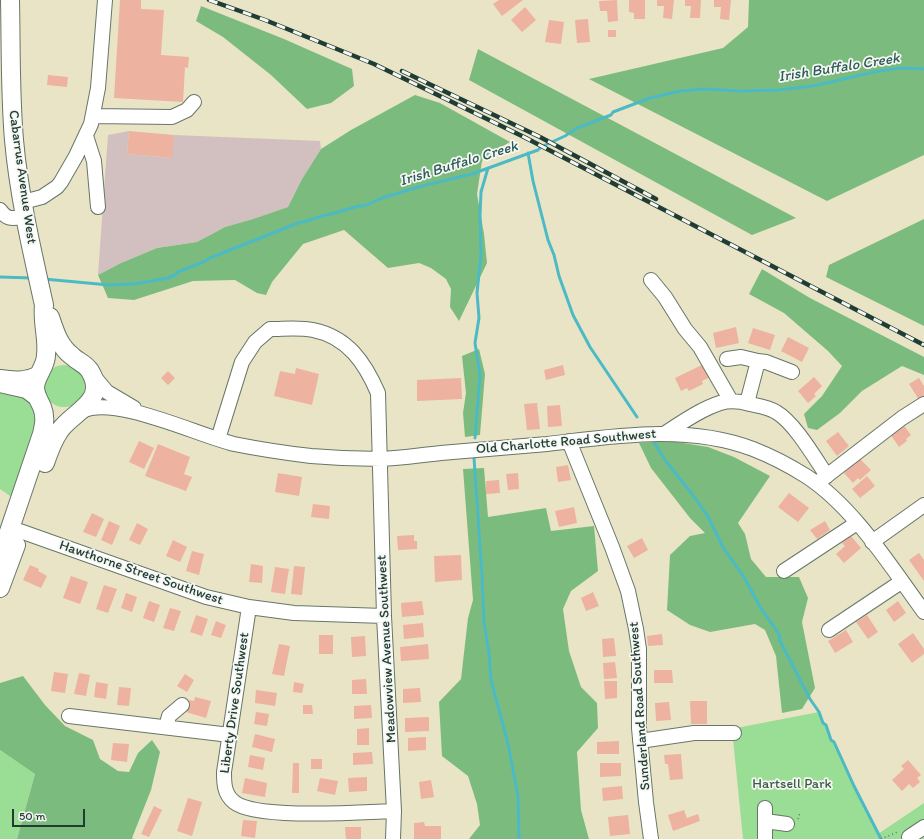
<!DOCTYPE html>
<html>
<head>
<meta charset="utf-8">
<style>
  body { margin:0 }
  #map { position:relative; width:924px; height:839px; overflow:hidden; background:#eae4c7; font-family:Itim,sans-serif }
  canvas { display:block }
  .scale { position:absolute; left:12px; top:809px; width:73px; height:18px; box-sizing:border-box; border:2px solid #1f3d34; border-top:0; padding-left:5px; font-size:12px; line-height:14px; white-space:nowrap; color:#1f3d34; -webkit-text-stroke:3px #f6f6f2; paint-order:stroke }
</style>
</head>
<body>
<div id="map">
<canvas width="924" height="839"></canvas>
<div class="scale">50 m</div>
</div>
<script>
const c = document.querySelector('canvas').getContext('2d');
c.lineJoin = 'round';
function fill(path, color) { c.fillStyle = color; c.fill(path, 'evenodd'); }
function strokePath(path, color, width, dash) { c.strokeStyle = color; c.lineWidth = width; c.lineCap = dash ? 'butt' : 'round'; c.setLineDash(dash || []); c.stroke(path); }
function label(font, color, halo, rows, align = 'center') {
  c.font = font + ' Itim,sans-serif'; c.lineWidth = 3.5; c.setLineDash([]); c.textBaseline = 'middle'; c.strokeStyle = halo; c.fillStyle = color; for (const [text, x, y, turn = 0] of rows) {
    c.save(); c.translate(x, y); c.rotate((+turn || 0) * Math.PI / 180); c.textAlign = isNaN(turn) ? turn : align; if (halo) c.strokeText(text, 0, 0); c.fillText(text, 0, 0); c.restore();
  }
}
fill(new Path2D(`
  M129,131L127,154L171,158L174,135L320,141L321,149L302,179L288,207L253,219L225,227L197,242L157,248L121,263L98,275L108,135Z`), '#d2bfbf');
fill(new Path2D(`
  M43 386a21 21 0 1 1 42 0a21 21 0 1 1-42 0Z
  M0,388L26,395L39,413L16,500L0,489Z
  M819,712L878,834L924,803V839H743L733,739L736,728Z
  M0,750L35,774L17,839H0Z`), '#9add94');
fill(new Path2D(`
  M749,0H924V155L827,201L589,79L723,48L748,27Z
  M201,6L284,39L352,69L354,86L331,103L307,109L271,75L223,37L196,21Z
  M478,49L796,218L752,235L469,80Z
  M415,95L440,103L510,142L489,154L482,161L477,194L484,234L487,263L459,321L450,307L451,289L446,279L431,268L419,263L388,268L344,230L303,244L272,282L266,295L257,293L235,280L193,281L134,300L108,298L98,275L121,263L157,248L197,242L225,227L253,219L288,207L302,179L321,149L351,130Z
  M924,219V326L826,277L829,265Z
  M762,269L810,298L924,357V375L902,366L862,391L840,413L817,430L808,428L804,414L822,396L842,366L828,351L784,313L749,294Z
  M479,349L485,374L480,435L465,437L463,413L466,393L462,356Z
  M671,441L708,447L734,457L770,476L738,523L745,534L751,559L766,577H799L808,598L802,622L815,688L802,709L782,713L776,656L765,630L755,624L710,632L690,625L667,610L670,555L690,536L705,533L690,518L651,468L639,443Z
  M484,468L488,517L546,508L551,531L594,526L598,571L571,591L563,609L569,651L581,687L597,703L598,728L577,752L581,810L589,839H469L480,825L477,804L468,776L442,756L439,702L461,679L468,618L473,600L463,469Z
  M23,676L45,705L65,726L93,740L100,759L118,771L129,772L138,753L152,740L160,752L151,790L132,838L134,839H17L35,774L0,750V683Z`), '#7bbc7e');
strokePath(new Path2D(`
  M528,153L533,181L548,240L554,255L559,276L573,315L590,347L637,417
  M0,277L32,278
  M44,279L109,285L134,284L168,278L175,275L178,272L203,262L210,258L298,223L307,221L322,216L331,214L359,206H364L382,198L422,186L472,174L538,150L541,147L565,136L577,128L611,115L613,112L650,98L680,91L704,89L739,91L778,90L813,86L874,72L900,68L924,69
  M475,438L480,375L475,343L479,318L477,293L481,254L480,215L481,192L488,168
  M654,442L665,460L692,494L707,515L724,549L744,577L760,607L779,634L780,641L810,699L819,712L823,723L826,725L831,740L834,742L854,786L881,839
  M474,458L482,575L484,622L489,653L491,680L508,744L518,796L519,839`), '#4bbac4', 3);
fill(new Path2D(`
  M120,0H141V9L164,10L161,55L189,57L188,68L185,67L183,102L114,98Z
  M499,0H523L502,16L493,4Z
  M617,0L618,21L608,22L607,11H600L599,1Z
  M629,0H645V19H634V13L629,12Z
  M657,0H674L672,19L663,18L664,6H657Z
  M685,0H701L700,18H690L691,6H685Z
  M714,0H731L729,20L720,19L721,7H714Z
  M525,7L536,20L522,32L511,20Z
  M588,19L590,42L577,43L575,20Z
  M549,20L564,22L561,44L545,42Z
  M608,30H616V37H608Z
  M48,75L68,77L67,87L47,85Z
  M129,131L174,135L172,158L127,154Z
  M736,327L739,343L716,348L713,333Z
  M753,328L775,335L770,350L748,343Z
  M788,337L809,348L802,362L781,351Z
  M706,363L712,376L702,381L703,384L689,391L687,388L681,391L675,378Z
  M563,365L565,375L546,380L544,370Z
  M296,368L319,374L312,405L274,396L280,371L295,374Z
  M168,371L175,378L168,385L161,378Z
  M814,377L822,386L814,394L816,396L808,403L798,391Z
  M461,378L462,399L417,401V380Z
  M919,378L924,386V397L919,400L909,384Z
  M537,403L540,429L527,430L524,404Z
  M560,405L562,426L548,427L547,406Z
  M903,424L911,435L906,439L907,441L899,447L890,434Z
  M838,432L849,446L837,456L826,441Z
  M139,441L154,448L144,469L129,462Z
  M158,444L190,457L184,474L192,477L186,491L145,476Z
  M859,458L871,470L860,480L858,478L853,483L844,473Z
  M568,465L571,480L558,482L556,467Z
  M278,473L302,477L299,496L275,492Z
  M518,473L519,489L508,490L506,474Z
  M867,476L875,486L860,498L852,489Z
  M499,480L500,493L486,494V481Z
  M789,493L809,508L798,522L778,507Z
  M313,504L330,506L329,519L311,517Z
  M574,507L577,523L559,527L555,511Z
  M92,513L104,519L96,537L83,532Z
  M109,521L120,526L112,545L101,540Z
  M825,521L830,530L817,539L810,530Z
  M137,523L148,529L140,545L129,540Z
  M414,535V541H417V549L398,550L397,536Z
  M851,536L861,548L844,563L836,554L845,546L842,543Z
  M642,538L648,550L634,558L627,546Z
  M173,540L187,547L180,562L166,556Z
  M192,551L204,554L199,575L186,571Z
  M919,553L924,560V581L909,560Z
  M461,555L462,580L435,582L434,556Z
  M251,564L263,566L262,583L249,582Z
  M30,565L39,569L38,571L47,576L41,588L23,580Z
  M294,566L305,567L302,595L291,594Z
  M275,567L289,569L285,594L271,592Z
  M71,576L88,582L80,604L63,598Z
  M104,585L117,589L108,613L96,609Z
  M593,592L599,606L586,611L581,598Z
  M126,593L137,597L132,612L121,608Z
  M149,601L160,605L154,622L143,618Z
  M422,601L424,615L402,617L401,603Z
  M898,601L906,613L894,622L886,610Z
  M170,608L181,611L174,631L163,628Z
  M196,615L208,619L202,636L190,632Z
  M867,615L878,632L868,639L856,622Z
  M216,621L226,625L221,638L211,635Z
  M423,623L424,637L404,639L403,625Z
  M846,630L853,642L835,653L828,641Z
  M913,633L924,649V654L912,663L898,644Z
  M662,634L663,645L648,646L647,636Z
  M319,635H333V654H319Z
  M365,636L366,656L352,657L351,637Z
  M614,638L616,656L603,657L602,639Z
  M279,644L290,646L284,676L272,674Z
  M428,644L429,659L401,661L400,647Z
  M615,662L617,678L604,679L603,663Z
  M654,670H672L673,683H654Z
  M54,672L68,674L65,693L51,691Z
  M79,673L90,675L86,696L74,694Z
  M185,674L194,680L187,692L177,686Z
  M366,679L367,694H352V680Z
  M604,681H617V698L605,699Z
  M96,682L108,684L106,699L94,697Z
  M294,682L304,684L302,693L293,692Z
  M119,687L131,688L129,706L117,705Z
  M420,688L421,702L403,703V689Z
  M256,690L277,693L275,706L255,703Z
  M195,697L211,701L206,718L186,712L189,700L194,701Z
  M690,701H707V724H691Z
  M669,702L671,720L656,721L655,703Z
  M303,705H312L313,714H303Z
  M371,705L372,718L354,719V706Z
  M256,712L269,714L267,726L254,724Z
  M429,717V731L405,732V718Z
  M369,728V745H357V729Z
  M255,734L275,739L272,752L252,747Z
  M426,737V750L408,751V738Z
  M619,741V754H597V742Z
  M113,743L129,744L127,762L111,760Z
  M372,752L373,764L353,765V753Z
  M681,754L683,779L670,780L668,764H665L664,755Z
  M250,755L265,758L263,770L248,767Z
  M311,759H322V769H311Z
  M908,760L921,775L917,778L920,782L913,788L909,784L902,791L892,780L904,769L901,766Z
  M293,763H299V793H292Z
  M600,763H621V776L600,777Z
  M367,777V791L349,792L348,778Z
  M245,778L267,783L265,797L242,793Z
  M320,778L338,781L335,795L317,791Z
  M431,780L434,797L421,799L419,782Z
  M622,786L623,799L603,801L602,788Z
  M188,798L202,802L192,836L177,831Z
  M154,806L162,810L149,837L141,834Z
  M684,810L687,818L698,814L700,821L673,831L668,815Z
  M628,815L630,834L610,836L608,817Z
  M243,820L257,821L255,838L241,836Z
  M424,822L425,826H441V839H414V823Z
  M345,827H361V839H346Z`), '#edb2a0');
const minor = new Path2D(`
  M93,116L172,117L187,110L194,102
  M86,136L94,161L98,207
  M23,202L42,197L57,187L61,182L76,156L91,124L98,88L105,0
  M0,210C8,221 13,218 26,217
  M651,280L665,297L685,329L700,347L731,401
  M727,359L741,357L758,361L747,403
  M758,361L766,362L792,372
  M92,374L107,392L134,408
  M0,377C14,379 26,380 39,373
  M0,385L26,391L38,400
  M82,411C115,395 197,435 234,444C259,449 285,453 311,456C334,458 358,459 381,459C401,458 421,455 441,453C476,450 511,447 547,444C615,436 687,424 753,449C771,456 790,466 806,476C854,507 891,567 924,612
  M664,434C681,423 701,409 720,403C730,400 740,401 750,404C759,406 768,407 776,412C794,422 815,458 827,476
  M218,439L242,362L255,342L270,329C284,329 299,327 313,330C348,337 365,363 378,393L384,616L394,811L393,839
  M569,441L612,547L628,591L636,629L639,649V728L646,802L651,839
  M820,481L902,418L924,404
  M20,531L206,597L249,607L294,613L384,616
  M872,542L924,505
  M784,571L857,523
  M249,607L224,772C224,783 224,794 234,802C256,820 363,812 394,811
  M829,630L901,582
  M69,716L230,735
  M166,727L169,716L182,705
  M640,741L694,733H734
  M765,821L787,824
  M909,837L924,827
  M765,839V808`);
const major = new Path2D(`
  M45,463C49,451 53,440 60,430C74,411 108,401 90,371C85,363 78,362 72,356C59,346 55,332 50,317
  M0,558L42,434C44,425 46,417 42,407C39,400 35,395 35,387C36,375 46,367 46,355C48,338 42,323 44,305C32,251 19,196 14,140C10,94 11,47 10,0
  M0,588L16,545`);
strokePath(minor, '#667767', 16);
strokePath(major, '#667767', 20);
strokePath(new Path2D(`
  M798,819L800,813
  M881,839L898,832`), '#667767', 1.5, [1, 3]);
strokePath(minor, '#fff', 14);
strokePath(major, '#fff', 18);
const rail = new Path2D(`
  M209,0L265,20L374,64L524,137L924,345
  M402,71L540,137L656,199`);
strokePath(rail, '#1f3d34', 4.5);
strokePath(rail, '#f6f6f2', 3, [9]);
label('14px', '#1f3d34', '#f6f6f2', [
  ["Cabarrus Avenue West",22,177,82],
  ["Old Charlotte Road Southwest",566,442,-5],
  ["Hawthorne Street Southwest",141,573,19],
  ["Meadowview Avenue Southwest",387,649,-93],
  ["Liberty Drive Southwest",235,703,-82],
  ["Sunderland Road Southwest",640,706,-94]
]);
label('14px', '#385d47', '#f6f6f2', [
  ["Hartsell Park",792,784]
]);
label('italic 15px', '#2a5c58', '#f6f6f2', [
  ["Irish Buffalo Creek",839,68,-9],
  ["Irish Buffalo Creek",459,164,-17]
]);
</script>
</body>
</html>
